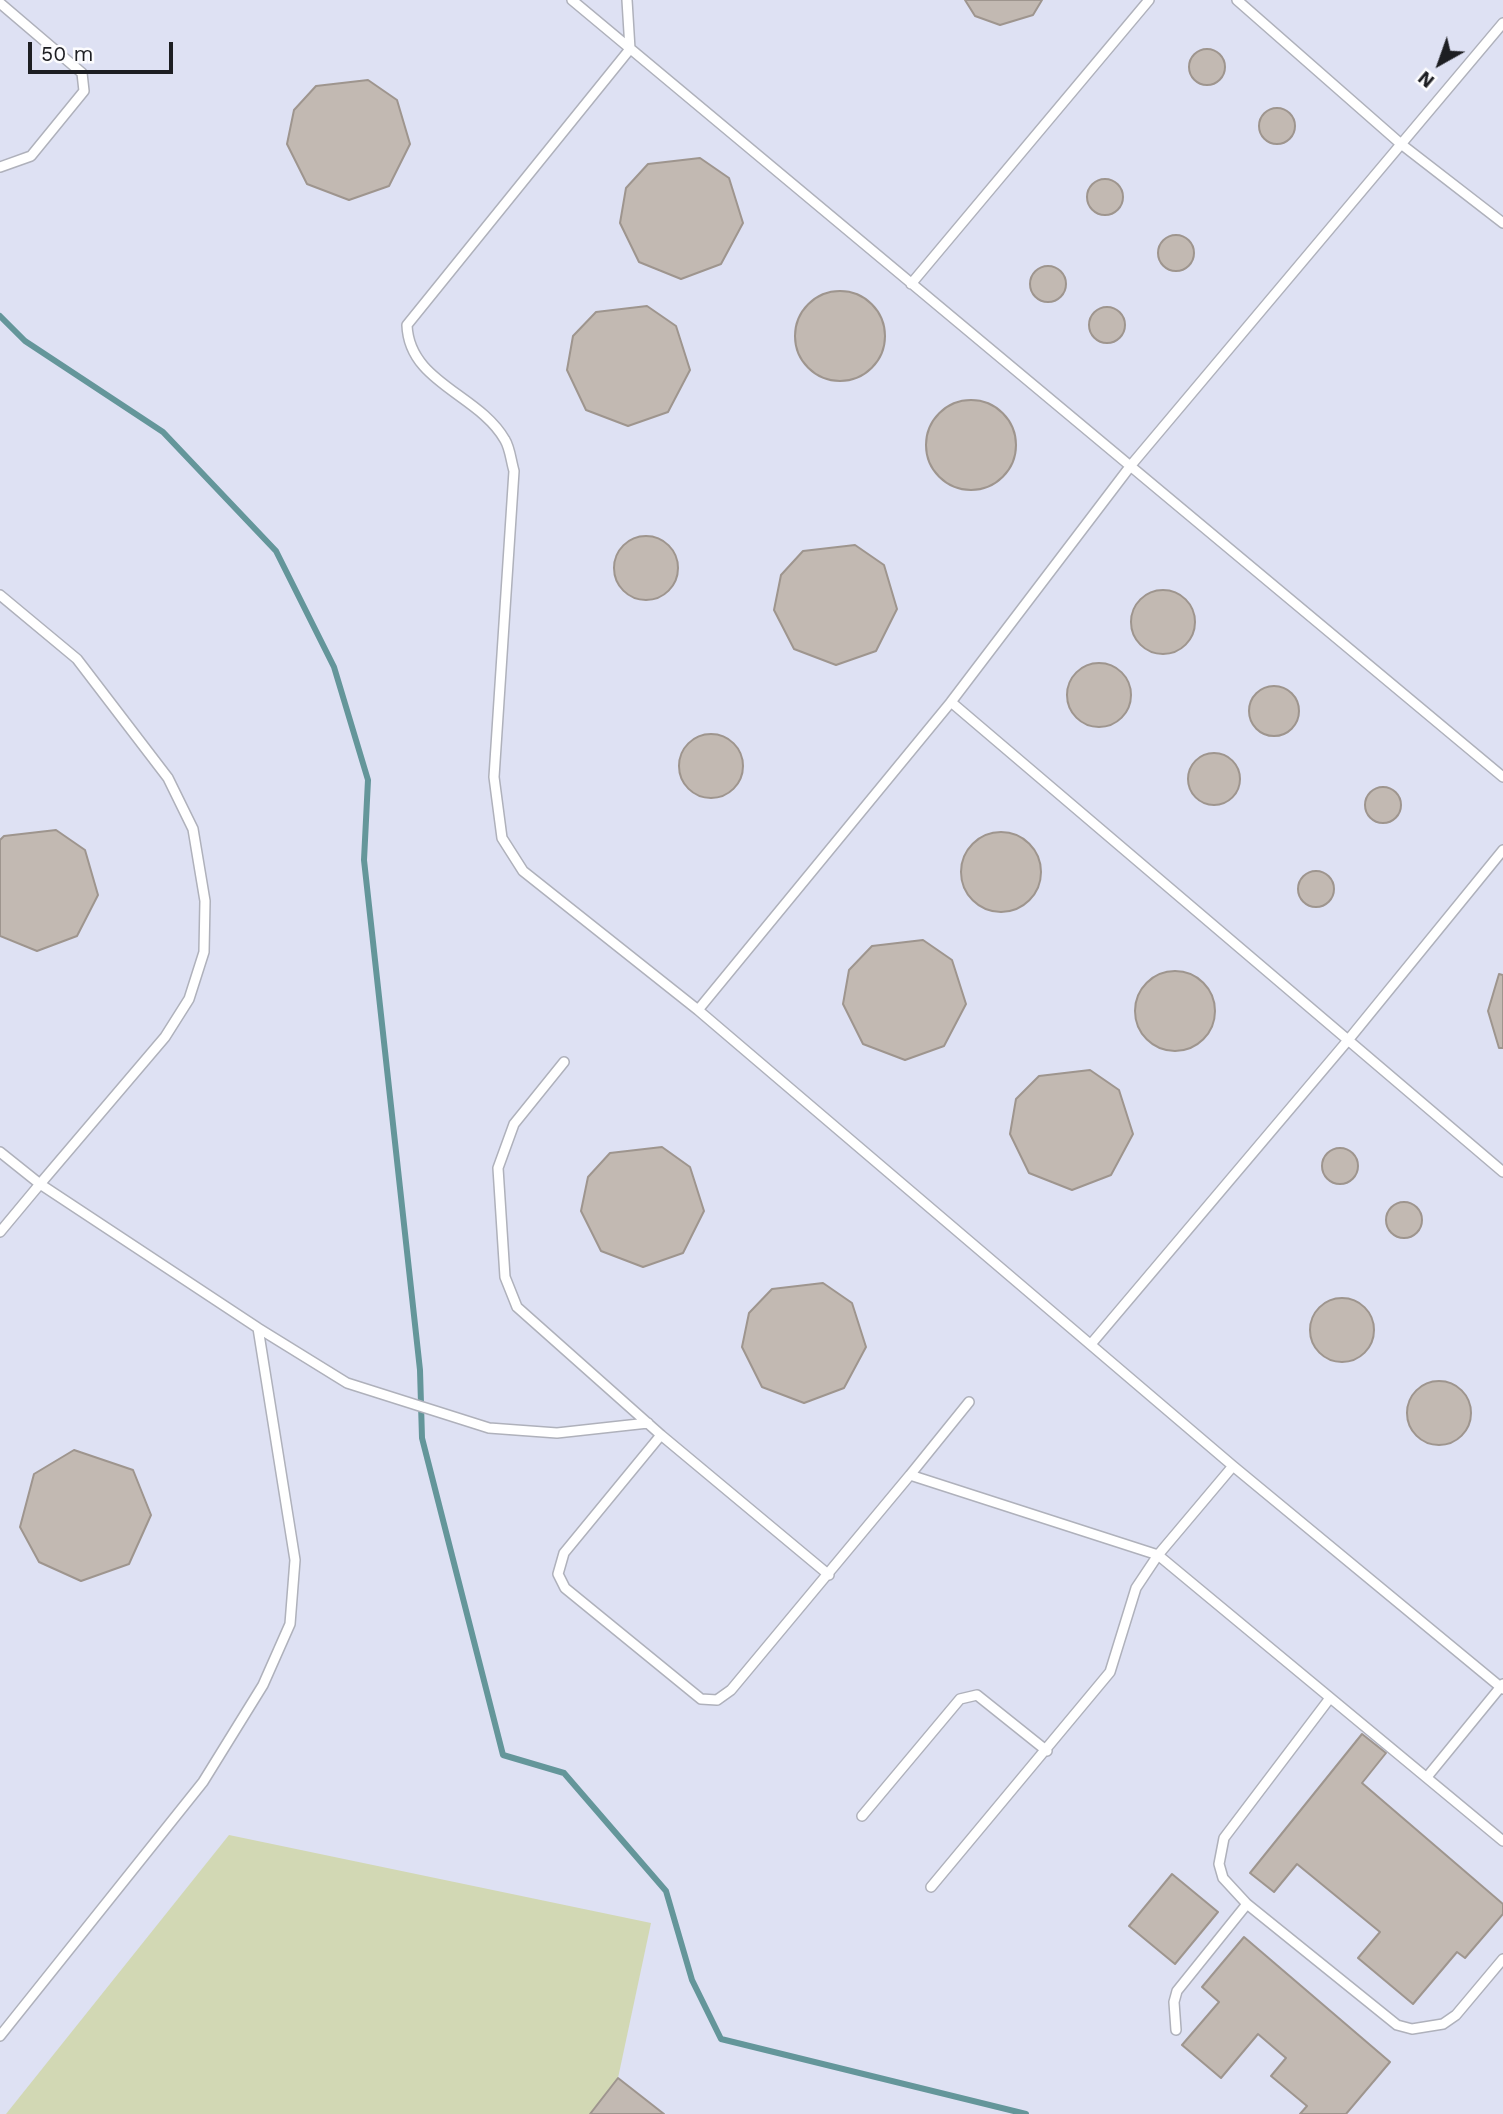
<!DOCTYPE html>
<html>
<head>
<meta charset="utf-8">
<style>
  body { margin:0 }
  #map { position:relative; width:1503px; height:2114px; overflow:hidden; background:#eceef9; font-family:"Work Sans",sans-serif }
  canvas { display:block }
  .north { position:absolute; left:1405px; top:28px; width:70px; height:70px; -webkit-text-stroke:5px #fcfcfe; paint-order:stroke; rotate:220deg; font-size:19px; font-weight:700; line-height:28px; text-align:center; color:#1d1e22 }
  .north::after { content:''; display:block; margin:auto; width:24px; height:32px; background:#1d1e22; clip-path:polygon(50% 0,100% 100%,50% 72%,0 100%) }
  .scale { position:absolute; left:28px; top:42px; width:145px; height:32px; box-sizing:border-box; border:4px solid #1d1e22; border-top:0; padding-left:9px; font-size:21px; line-height:24px; white-space:nowrap; color:#1d1e22; -webkit-text-stroke:5px #fcfcfe; paint-order:stroke }
</style>
</head>
<body>
<div id="map">
<canvas width="1503" height="2114"></canvas>
<div class="north">N</div>
<div class="scale">50 m</div>
</div>
<script>
const c = document.querySelector('canvas').getContext('2d');
c.lineJoin = 'round';
function fill(path, color) { c.fillStyle = color; c.fill(path, 'evenodd'); }
function strokePath(path, color, width, dash) { c.strokeStyle = color; c.lineWidth = width; c.lineCap = dash ? 'butt' : 'round'; c.setLineDash(dash || []); c.stroke(path); }
fill(new Path2D(`
  M0,0H1503V2114H0Z`), '#dee1f3');
fill(new Path2D(`
  M229,1835L651,1923L618,2078L590,2114H6Z`), '#d2d8b4');
strokePath(new Path2D(`
  M0,316L25,341L163,432L276,551L334,667L368,780L364,860L420,1370L422,1438L503,1755L564,1773L666,1891L692,1980L721,2039L1026,2114`), '#64969a', 6);
const building = new Path2D(`
  M965,0H1042L1033,15L1000,25L975,16Z
  M1189 67a18 18 0 1 1 36 0a18 18 0 1 1-36 0Z
  M368,80L397,100L410,144L389,186L349,200L307,184L287,144L294,110L316,86Z
  M1259 126a18 18 0 1 1 36 0a18 18 0 1 1-36 0Z
  M700,158L729,178L743,223L721,264L681,279L639,262L620,223L626,188L648,164Z
  M1087 197a18 18 0 1 1 36 0a18 18 0 1 1-36 0Z
  M1158 253a18 18 0 1 1 36 0a18 18 0 1 1-36 0Z
  M1030 284a18 18 0 1 1 36 0a18 18 0 1 1-36 0Z
  M795 336a45 45 0 1 1 90 0a45 45 0 1 1-90 0Z
  M647,306L676,326L690,370L668,412L628,426L586,410L567,370L573,336L596,312Z
  M1089 325a18 18 0 1 1 36 0a18 18 0 1 1-36 0Z
  M926 445a45 45 0 1 1 90 0a45 45 0 1 1-90 0Z
  M614 568a32 32 0 1 1 64 0a32 32 0 1 1-64 0Z
  M855,545L884,565L897,609L876,651L836,665L794,649L774,610L781,575L803,551Z
  M1131 622a32 32 0 1 1 64 0a32 32 0 1 1-64 0Z
  M1067 695a32 32 0 1 1 64 0a32 32 0 1 1-64 0Z
  M1249 711a25 25 0 1 1 50 0a25 25 0 1 1-50 0Z
  M679 766a32 32 0 1 1 64 0a32 32 0 1 1-64 0Z
  M1188 779a26 26 0 1 1 52 0a26 26 0 1 1-52 0Z
  M1365 805a18 18 0 1 1 36 0a18 18 0 1 1-36 0Z
  M56,830L85,850L98,895L77,936L37,951L0,936V840L4,836Z
  M961 872a40 40 0 1 1 80 0a40 40 0 1 1-80 0Z
  M1298 889a18 18 0 1 1 36 0a18 18 0 1 1-36 0Z
  M923,940L952,960L966,1004L944,1046L905,1060L863,1044L843,1004L849,970L872,946Z
  M1135 1011a40 40 0 1 1 80 0a40 40 0 1 1-80 0Z
  M1499,974L1503,975V1048H1499L1488,1011Z
  M1090,1070L1119,1090L1133,1134L1111,1175L1072,1190L1029,1173L1010,1134L1016,1099L1039,1076Z
  M662,1147L690,1167L704,1211L683,1253L643,1267L601,1251L581,1211L588,1177L610,1153Z
  M1322 1166a18 18 0 1 1 36 0a18 18 0 1 1-36 0Z
  M1386 1220a18 18 0 1 1 36 0a18 18 0 1 1-36 0Z
  M823,1283L852,1303L866,1347L844,1388L804,1403L762,1387L742,1347L749,1313L772,1289Z
  M1310 1330a32 32 0 1 1 64 0a32 32 0 1 1-64 0Z
  M1407 1413a32 32 0 1 1 64 0a32 32 0 1 1-64 0Z
  M74,1450L133,1470L151,1515L129,1564L81,1581L39,1562L20,1527L34,1474Z
  M1362,1734L1386,1753L1362,1783L1503,1904V1914L1465,1958L1457,1952L1413,2004L1358,1958L1380,1932L1297,1864L1274,1892L1250,1873Z
  M1172,1874L1218,1912L1175,1964L1129,1926Z
  M1244,1937L1390,2062L1346,2114H1300L1307,2106L1271,2076L1286,2058L1258,2034L1221,2078L1182,2045L1219,2002L1202,1987Z
  M618,2078L664,2114H590Z`);
fill(building, '#c2b9b2');
strokePath(building, '#9e958e', 2);
const lane = new Path2D(`
  M572,0L1503,777
  M627,0L630,49L407,325C409,383 479,394 505,440C510,448 511,461 514,471L494,777L502,838L523,871L698,1010L1233,1466L1503,1689
  M1237,0L1401,144L1503,223
  M0,3L82,73L84,91L31,156L0,167
  M911,284L1149,0
  M0,595L77,659L168,778L193,829L205,901L204,952L189,999L165,1037L40,1184L258,1328L295,1560L290,1624L263,1685L203,1782L0,2036
  M951,702L1503,1172
  M698,1010L951,702L1132,464L1503,23
  M564,1062L514,1124L498,1168L505,1277L517,1307L661,1435L829,1575
  M0,1152L40,1184L0,1232
  M258,1328L347,1383L489,1428L557,1433L648,1423
  M1091,1344L1349,1039L1503,850
  M661,1435L564,1553L558,1574L565,1588L701,1699L717,1700L731,1690L910,1475L1158,1555L1503,1841
  M910,1475L969,1402
  M1330,1698L1224,1838L1219,1864L1223,1878L1247,1904L1397,2025L1412,2029L1443,2024L1456,2015L1503,1959
  M1427,1777L1503,1684
  M862,1816L960,1699L977,1695L1047,1751
  M931,1887L1110,1672L1136,1588L1158,1555L1233,1466
  M1176,2030L1174,2002L1177,1991L1247,1904`);
strokePath(lane, '#afb1bb', 12);
strokePath(lane, '#fff', 9);
</script>
</body>
</html>
